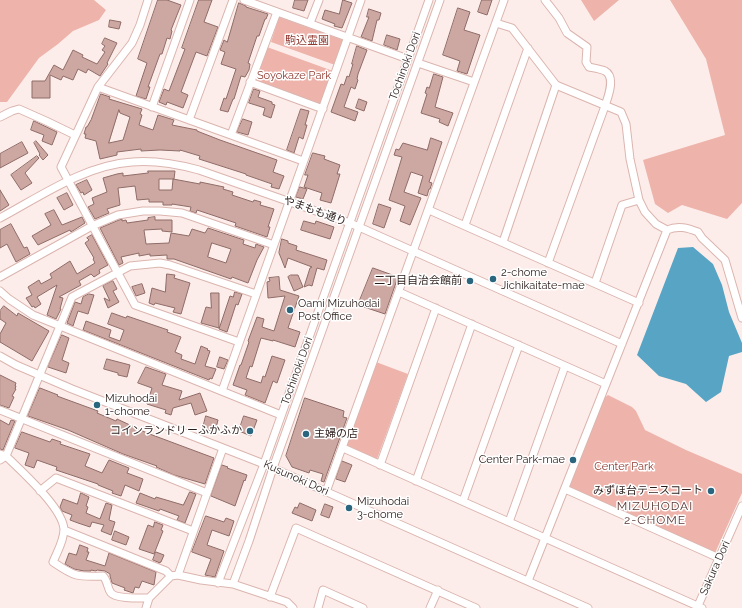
<!DOCTYPE html>
<html>
<head>
<meta charset="utf-8">
<style>
  body { margin:0 }
  canvas { display:block; background:#fdedea }
</style>
</head>
<body>
<canvas width="742" height="608"></canvas>
<script>
const c = document.querySelector('canvas').getContext('2d');
c.lineJoin = 'round';
function fill(path, color) { c.fillStyle = color; c.fill(path, 'evenodd'); }
function strokePath(path, color, width, dash) { c.strokeStyle = color; c.lineWidth = width; c.lineCap = dash ? 'butt' : 'round'; c.setLineDash(dash || []); c.stroke(path); }
function label(font, color, halo, rows, align = 'center') {
  c.font = font + ' Raleway,"Noto Sans JP",sans-serif'; c.lineWidth = 3; c.setLineDash([]); c.textBaseline = 'middle'; c.strokeStyle = halo; c.fillStyle = color; for (const [text, x, y, turn = 0] of rows) {
    c.save(); c.translate(x, y); c.rotate((+turn || 0) * Math.PI / 180); c.textAlign = isNaN(turn) ? turn : align; if (halo) c.strokeText(text, 0, 0); c.fillText(text, 0, 0); c.restore();
  }
}
fill(new Path2D(`
  M0,0H94L106,10L99,20L73,31L58,44L39,58L7,102H0Z
  M581,0H619L594,21Z
  M670,0H742V203L727,219L682,205L668,213L655,204L643,160L725,135L706,59Z
  M279,17L343,40L335,65L271,42Z
  M267,47L333,71L320,104L255,81Z
  M376,362L408,374L377,459L346,445Z
  M608,395L632,407L636,411L645,430L686,450L742,474V493L715,553L571,489L569,485L604,398Z`), '#eeb4ab');
fill(new Path2D(`
  M693,247L713,264L722,285L729,312L742,343V352L729,356L721,392L706,402L686,384L659,376L637,355L678,248Z`), '#58a4c4');
const building = new Path2D(`
  M158,0H167L181,5L171,30L172,31L170,39L167,38L162,54H160L148,87H150L146,99L136,96L147,63L138,59Z
  M199,0H212L204,22L218,27L207,56L196,52L181,92L188,95L183,108L167,102L166,105L159,102L164,89L169,91L185,49L182,48Z
  M295,0H308L304,11L293,8Z
  M343,0L352,3L342,28L334,26L335,24L322,19L325,10L339,14Z
  M482,0H492L487,15L478,12Z
  M239,3L246,6V7L268,14L266,19H265L259,36H257L248,63L250,64L249,70L245,77L241,76L234,99H233L228,112L220,110L224,98L226,99L236,69L221,64L225,52L220,50L224,40L227,42Z
  M458,8L470,12L464,30L480,35L467,74L457,71L460,61L443,55Z
  M369,9L381,13L379,20H377L372,41L361,37L369,17H367Z
  M110,20L121,22L119,29L109,27Z
  M387,35L400,39L397,50L384,45Z
  M105,38L117,43L107,63L108,64L100,76L88,69L86,73L78,69L73,80L63,76L61,80L50,75V98H32V81H45L54,65L63,70L73,50L83,55L82,57L97,64L105,52L102,50L105,46L102,44Z
  M357,46L367,50L358,74L357,79L358,80L355,89L351,87L344,107L358,112L355,121L331,112L341,84L344,85L347,76L349,77L353,64H352Z
  M434,74L443,77L435,107L453,113L448,126L439,122L440,119L421,113L427,94L425,93L427,87L429,88Z
  M254,89L260,91L258,97L272,102V104L275,105L271,118L263,115L265,108L249,103Z
  M101,94L110,97L109,99L142,109L140,114L142,115L139,125L153,130L158,115L174,120L172,125L197,130V131L220,140L277,160L273,172L284,176L279,189L271,187L272,184L246,175V174L199,159L200,156L180,150V151L160,150L141,151V149L117,152V155L100,159L96,141L85,138L86,134H84L86,127H87L91,120ZM119,110L120,113L130,117L123,140L109,143Z
  M359,99L367,102L364,111L356,108Z
  M301,109L309,111L305,125H307L303,139L299,137L294,153L287,150Z
  M243,119L252,122L248,135L237,132Z
  M34,121L57,132L52,145L42,141L44,135L31,130Z
  M431,138L442,142L429,182L432,183L430,189H429L427,196L418,193L423,176L411,172L404,192L421,198L410,225L400,221L405,206L389,200L402,157L394,155L396,149L399,150L403,143L427,150Z
  M36,141L48,155L43,160L39,155L40,154L34,143Z
  M22,142L28,153L0,168V154Z
  M313,153L325,156L324,159L340,165L337,174H340L331,203L320,200L322,193L304,187L308,175H305Z
  M37,156L39,158L25,173L32,183L21,190L11,175Z
  M148,171H175L174,179H159V190H172L173,179L200,184V182L224,187L223,189L233,192L232,195L253,202L254,200L261,202L260,205L274,209L268,227H270L267,237L235,226L236,223L197,210L196,213L190,211L191,207L172,204V205H163V202H149V199L137,200L135,186L118,188L120,205L107,209L109,213L95,219L88,207L94,204L92,198L107,192L103,178L117,174L123,173V176L148,173Z
  M87,180L92,190L84,195L83,192L81,193L76,185Z
  M300,187L307,189L303,199L296,197Z
  M0,190L9,205L0,211Z
  M67,193L73,205L64,210L57,198Z
  M379,204L391,208L384,228L373,224Z
  M54,210L62,225L82,217L85,223L71,232L70,230L38,245L32,236L51,225L45,214Z
  M155,217V220H172V232L162,231V229L144,230L146,244L169,243L171,233L189,236L192,229L205,233L208,228L244,240L243,244L255,248L256,244L264,247L257,260L248,283L232,277L231,279L174,259H167V255L150,256V254L139,256V253L121,257L123,263L119,265L100,228L119,220L122,219V221L126,220L127,223L148,220V218ZM212,243L231,249L226,263L208,257Z
  M304,221L315,224L316,221L334,227L330,239L301,230Z
  M11,224L24,248L27,247L30,254L16,262L7,244L0,248V230Z
  M92,235L108,265L99,270L100,273L94,277L91,274L79,281L81,285L59,297L63,298L60,309H61L56,319L47,315L57,285L37,297L41,304L35,308L34,306L32,307L26,298L32,295L28,287L39,280L41,284L52,278L50,274L70,261L77,274L95,263L93,259L94,258L85,243L89,240L87,238Z
  M282,239L288,241V243L297,246L296,250L327,260L324,270L317,268L312,286L309,285L304,287L310,268L312,267L288,258L285,268L279,253Z
  M373,268L398,277L385,314L358,305Z
  M167,274L175,275L174,278L190,283L181,314L173,312L175,308L155,303L154,305L149,303L152,288L165,292Z
  M291,275H298L303,287L294,291L288,277Z
  M279,277L280,290L299,296L288,328L300,332L295,347L273,340V341L261,338L252,367L250,366L246,378L261,383L263,376L265,377L272,356L285,360L277,383L273,381L265,403L245,395L247,390L233,385L240,365H241L249,342L248,341L257,317L264,319L262,327L274,331L285,296L268,298L267,282L270,281L269,278Z
  M113,281L117,289L113,291L119,302L108,308L104,298L110,301L103,286Z
  M142,284L145,293L136,296L132,287Z
  M235,292L242,294L238,305L236,304L227,332L219,329L230,296L233,297Z
  M211,293H219V328L201,323L206,307L211,308Z
  M89,294L94,295L88,314L78,311L73,326L67,323L75,302L81,304L83,297Z
  M4,306L17,316L18,313L49,331L32,361L0,342V334L6,323L0,319V311Z
  M112,313L126,318L127,316L168,330L167,332L181,337L175,352L182,355L181,359L195,364L201,346L208,349L207,350L210,351L205,366L216,369L212,379L210,378L209,380L83,330L86,321L111,330L109,337L120,341L124,330L108,324Z
  M62,335L69,338L62,360L69,363L66,373L48,367Z
  M220,357L228,360L224,369L217,367Z
  M107,359L130,365L127,377L118,375V373L104,369Z
  M146,367L166,374L162,385L182,391L179,400L200,393L207,411L195,415L191,403L173,408L171,415L165,413L166,410L147,404L152,388L138,383Z
  M0,375L16,383L15,386H16L15,389H16L12,396L14,397L9,408L0,405Z
  M40,388L58,395L57,396L98,411L97,413L116,421L117,419L147,433L214,458L205,484L174,475L156,467L157,466L123,454L68,430L28,416Z
  M305,398L344,411L343,417L347,418L324,482L321,481L323,474L310,470L309,473L292,467L286,456Z
  M206,416L218,420L215,432L203,428Z
  M244,416L257,420L251,436L239,431Z
  M0,420L9,425L11,420L15,421L3,450L0,449Z
  M22,432L50,442L52,439L61,442L60,444L90,454L85,466L102,473L109,460L129,468L127,473L143,479L139,491L125,485L121,496L112,493L113,491L98,485V484L56,470L57,467L37,460L34,468L25,465L29,453L15,448Z
  M342,461L352,465L345,482L336,479Z
  M222,465L228,467L227,468L247,475L245,481L244,480L235,506L211,496Z
  M190,492L196,494L185,523L177,520L179,516L160,509L159,511L136,503L140,493L155,499L156,497L183,505Z
  M81,493L89,497L86,506L88,507L86,513L100,519L106,503L112,505L109,520L115,522L111,535L101,531L104,525L92,522L90,527L78,523L70,520L72,515L62,511L60,507L63,499L77,504Z
  M300,503L316,510L312,521L292,513L295,507L297,508Z
  M325,504L333,507L329,518L321,515Z
  M206,516L224,522L226,518L234,521L229,536L212,530L207,545L224,551L215,577L205,575L211,559L192,552Z
  M155,522L163,525L161,530L163,531L154,554L139,549L148,525L153,527Z
  M115,531L129,537L126,545L112,540Z
  M80,545L88,548L87,552H89L86,560L105,566L109,553L156,572L154,585L142,581L139,588L135,587L133,593L124,590L125,588L112,583L110,576V574L105,571L97,570L96,571L91,570V571H84L74,569L65,564L69,553L76,555Z
  M156,552L164,555L161,562H160V563L153,560Z`);
fill(building, '#cda8a2');
strokePath(building, '#8f6c67', 1);
const minor = new Path2D(`
  M148,0L140,25L132,43L98,87L61,167L135,305L239,342
  M244,0L408,59
  M545,0L559,18L567,33L587,47L586,62L589,67C594,68 601,69 605,71C616,77 608,97 605,106L548,263
  M310,23L319,0
  M496,23L512,28L556,85L621,112L626,124L630,159L639,200L645,212L656,224L667,230
  M418,63L474,82
  M250,82L323,109
  M98,87L303,161
  M152,107L190,0
  M0,117L12,111L19,109L46,121L75,135
  M189,120L233,0
  M231,135L277,12
  M429,210L639,303
  M0,218C41,196 85,165 132,162C155,160 177,164 199,170L350,223L622,344
  M465,225L528,48
  M503,242L556,85
  M0,277L92,226L118,215L143,211H160L182,213L274,245
  M595,283L622,205L639,200
  M0,291L9,299L33,315L281,415
  M399,292L606,384
  M0,356L16,365L72,389L264,464L588,608
  M222,391L361,0
  M0,410L207,493
  M343,448L702,608
  M0,454L6,456C22,472 62,507 64,529C64,541 57,552 53,562C75,577 77,577 103,576C108,581 107,588 111,593C116,599 140,598 149,598
  M0,460L6,456L72,297L130,266L160,263L170,265L256,294
  M380,465L436,308
  M416,481L472,324
  M565,489L719,558
  M40,491L56,478L193,531
  M326,492L504,0
  M463,501L519,345
  M509,522L565,366
  M64,530L166,571L171,576
  M178,575L223,448
  M528,581L667,230C678,225 688,228 698,232L702,238L725,260L742,318
  M218,583L264,464L429,0
  M233,584L249,541L273,468L440,0
  M270,597L296,528L476,608
  M146,608L149,598L171,576L178,575L201,580L233,584L287,602L293,608
  M318,608L323,590L363,608
  M430,608L438,590
  M697,608L742,506`);
strokePath(minor, '#dbb5af', 9);
strokePath(minor, '#fff', 7);
for (const [x, y, r, color] of [
  [493,279,4,"#2b667f"],
  [470,281,4,"#2b667f"],
  [290,310,4,"#2b667f"],
  [97,405,4,"#2b667f"],
  [250,431,4,"#2b667f"],
  [306,434,4,"#2b667f"],
  [573,460,4,"#2b667f"],
  [711,491,4,"#2b667f"],
  [349,508,4,"#2b667f"]
]) { const dot = new Path2D(); dot.arc(x, y, r, 0, 2 * Math.PI); c.fillStyle = color; c.fill(dot); strokePath(dot, '#fff', 1.5); }
label('11px', '#8e382f', '#fff', [
  ["駒込霊園",307,41],
  ["Soyokaze Park",294,76],
  ["Center Park",624,467]
]);
label('11px', '#2a1d1a', '#fff', [
  ["Tochinoki Dori",405,66,-70],
  ["やまもも通り",315,211,20],
  ["Tochinoki Dori",297,371,-70],
  ["Kusunoki Dori",296,478,24],
  ["Sakura Dori",715,568,-66]
]);
label('11px', '#2a1d1a', '#fff', [
  ["2-chome",501,273],
  ["Jichikaitate-mae",501,286],
  ["二丁目自治会館前",462,281,"right"],
  ["Oami Mizuhodai",298,304],
  ["Post Office",298,317],
  ["Mizuhodai",105,399],
  ["1-chome",105,412],
  ["コインランドリーふかふか",242,431,"right"],
  ["主婦の店",314,434],
  ["Center Park-mae",565,460,"right"],
  ["みずほ台テニスコート",703,491,"right"],
  ["Mizuhodai",357,502],
  ["3-chome",357,515]
], 'left');
c.letterSpacing = '1px';
label('12px', '#573834', '#fff', [
  ["MIZUHODAI",655,506],
  ["2-CHOME",655,520]
]);
c.letterSpacing = '0px';
</script>
</body>
</html>
